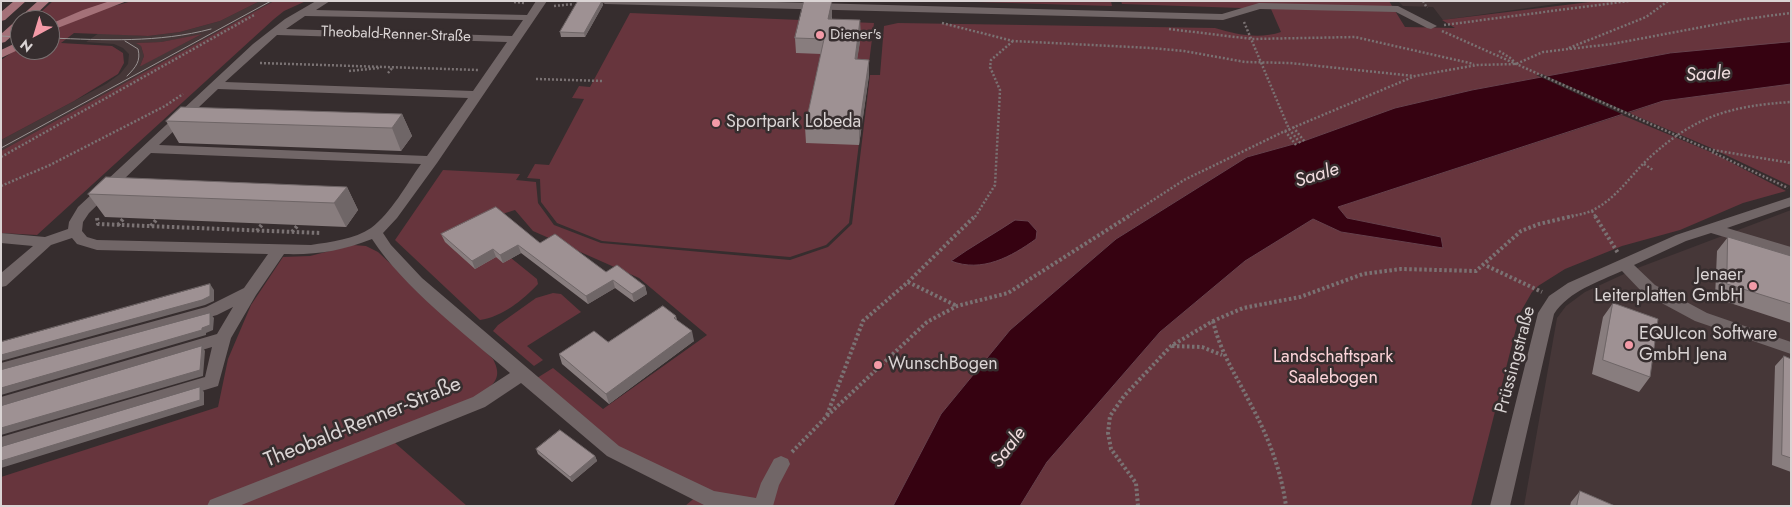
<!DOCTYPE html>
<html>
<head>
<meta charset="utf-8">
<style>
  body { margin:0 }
  #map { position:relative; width:1792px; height:507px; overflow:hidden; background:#362d2e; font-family:Jost,sans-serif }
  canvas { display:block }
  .frame { position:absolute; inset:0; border:2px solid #dad4d4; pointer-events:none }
  .north { position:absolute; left:10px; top:10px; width:50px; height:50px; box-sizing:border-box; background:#362d2e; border:1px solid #787070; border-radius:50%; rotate:219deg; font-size:14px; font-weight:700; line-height:20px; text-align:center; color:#dad4d4 }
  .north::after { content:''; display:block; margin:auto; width:18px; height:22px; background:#f39aa7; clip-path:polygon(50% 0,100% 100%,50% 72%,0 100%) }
</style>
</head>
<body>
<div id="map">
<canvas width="1792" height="507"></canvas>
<div class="frame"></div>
<div class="north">N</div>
</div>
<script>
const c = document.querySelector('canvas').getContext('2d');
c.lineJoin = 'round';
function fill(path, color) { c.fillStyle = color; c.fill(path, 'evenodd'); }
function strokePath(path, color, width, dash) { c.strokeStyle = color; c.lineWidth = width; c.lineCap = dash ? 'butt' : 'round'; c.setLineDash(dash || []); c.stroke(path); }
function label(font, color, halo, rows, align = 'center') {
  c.font = font + ' Jost,sans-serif'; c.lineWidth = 5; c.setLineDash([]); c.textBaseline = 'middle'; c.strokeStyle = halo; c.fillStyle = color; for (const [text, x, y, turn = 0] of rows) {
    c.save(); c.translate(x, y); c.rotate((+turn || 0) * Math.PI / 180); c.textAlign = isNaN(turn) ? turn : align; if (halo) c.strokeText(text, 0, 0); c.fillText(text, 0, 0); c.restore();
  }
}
fill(new Path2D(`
  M260,1H274L1,151V140L106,84L120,74L128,64L129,54L123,48L114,44L86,42L99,33L148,36L180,32L220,21ZM200,35L140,66L144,56L141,46L137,43L161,42Z
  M1398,1H1577L1443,20L1433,7L1403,6Z
  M1791,210V506H1524L1557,318L1566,306L1585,292L1635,269Z`), '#463738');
fill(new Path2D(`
  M53,1H115L72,15L50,24V20H32Z
  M132,1H260L220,21L180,32L148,36L74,33L61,43L112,46L123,53L124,63L118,74L74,101L1,140V60L20,47V50H50V31L100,10Z
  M274,1H306L284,11L274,19L37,235L1,233V151Z
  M942,1H1111L1112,6Z
  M1121,1H1389L1405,27L1455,28L1442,20L1598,1H1791V42L1670,53L1472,90L1395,108L1301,142L1247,157L1116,239L1010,330L941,414L893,506H685L704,490L618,447L537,378L553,368L603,409L707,335L639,278L533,231L515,210L499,215L511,258L537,279L538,284C523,300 502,317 480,320L395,240L443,170L520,174L516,180L536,182L538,203L554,225L601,243L790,260L828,247L852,224L870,75H880L884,26L898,23L1215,28C1237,35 1260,39 1281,32L1271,9L1122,4Z
  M630,13L874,23L849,223L826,245L790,257L602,241L557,223L541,202L540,179L527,178L535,164L549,165L584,99L572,98L579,86L590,87Z
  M202,34L141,66H140L144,56L141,46L136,43L161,42Z
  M1791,84V186L1709,147L1629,113L1663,101Z
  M1622,115L1713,153L1786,191L1743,203L1680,230L1622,246L1565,269L1538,286L1532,292L1520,313L1471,506H1020L1047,462L1160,332L1245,261L1313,219L1341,232L1443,248L1441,237L1347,218L1338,207Z
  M353,245L366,246L378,252L493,359C503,378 494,384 480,395L207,506H1V477L218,407L228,359L251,305L283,257L310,256Z
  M553,293L561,294L581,312L527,346L543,360L534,366L493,331L498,325L536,298Z
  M394,442L467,506H234Z`), '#67353d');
const water = new Path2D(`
  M1791,42V84L1663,101L1338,207L1347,218L1441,237L1443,248L1341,232L1313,219L1245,261L1160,332L1047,462L1020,506H893L941,414L1010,330L1116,239L1247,157L1301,142L1395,108L1472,90L1670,53Z
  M1015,220L1028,221L1037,231L1036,239C1011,257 982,273 951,261C972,246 994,234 1015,220Z`);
fill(water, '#360211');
strokePath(water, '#67414c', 1);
fill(new Path2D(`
  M1542,74L1632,114L1626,116L1536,75Z`), '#362d2e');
strokePath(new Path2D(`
  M1423,1L1427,8
  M514,2L525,3
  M554,6L574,4
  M1244,22L1289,129L1301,144
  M942,23L1013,41L1151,48L1184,51L1245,62L1290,63L1414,76
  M1444,25L1629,1
  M1169,29L1252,39L1355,37L1474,64
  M1442,31L1707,149L1791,163
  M1569,48L1646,17L1668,1
  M1499,51L1512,59L1515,64
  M260,63L479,70
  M349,71L379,68
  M388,73L393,67
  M536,79L604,81
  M1293,127L1305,142
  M1285,131L1296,145
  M1712,152L1788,188
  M1,157L254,15
  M1644,164L1653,170
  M1,186L50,165L165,106L183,94
  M1592,211L1596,217
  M975,217L995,185L1000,90L990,67L991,60L1013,41
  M1127,217L1184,180L1285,131L1415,76L1477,65L1516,64L1543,52L1612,44L1745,19L1791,13
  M1568,217C1576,215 1586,214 1593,210C1616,199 1631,175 1649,158C1695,116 1730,106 1791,102`), '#7a7273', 2.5, [2, 2]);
strokePath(new Path2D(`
  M1595,216L1618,253
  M97,218L98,224L320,233
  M118,225L124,218
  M151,226L157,219
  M257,231L263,223
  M292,232L298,225
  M1487,266L1542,292
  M908,282L957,306
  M1213,321C1220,352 1237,377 1251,405C1268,436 1281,470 1286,506
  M1172,346L1202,347L1222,355
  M827,415L863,321L908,282L975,216
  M792,452L827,416L927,322L957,306L1008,293L1129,216
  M1138,506L1136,483L1111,449L1108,433L1110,416L1124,396L1171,346L1213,321L1243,308L1300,297L1363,274L1401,269L1476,271L1521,231L1539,224L1573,216`), '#7a7273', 4, [2.5, 2.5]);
fill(new Path2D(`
  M316,1H330L316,10L527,15L536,1H547L437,163L397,218L383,233L391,245L422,278L619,446L714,491L756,498L761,483L774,459L781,456L788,459L790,464L779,485L773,506L704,505L607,456L521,383L485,407L239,506H207L210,500L473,397L510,373C466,335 403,287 372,239C341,251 317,255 284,254L256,295L231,338L218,386L1,452V437L205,377L212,347L1,411V397L217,334L233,307L217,315L1,375V363L206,307L244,288L268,254L97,250L77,244L72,238L51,245L6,286L1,287V273L33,246L1,243V233L45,237L68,229L69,222L78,207L253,44L285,19ZM305,16L523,20L512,36L286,29ZM277,35L507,42L473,91L225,82ZM218,89L468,98L427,156L159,145ZM151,153L421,164C406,185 392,212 371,228C355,239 330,242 311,245L97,240L87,237L82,231L83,222L89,213Z
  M600,1H739L1222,14L1259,3L1398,6L1437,26L1431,29L1427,28L1396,12L1260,9L1223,20L605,4Z
  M1791,197V206L1727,228L1791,247V257L1711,233L1686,241L1634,265L1655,285L1707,313L1791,342V354L1695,321L1643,293L1622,271C1598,282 1569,291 1554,314L1510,506H1490L1538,313L1549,296L1568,283L1676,235Z`), '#716667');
fill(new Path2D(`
  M14,1H26L5,20L1,21V12Z
  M38,1H50L30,20H20V29L5,42L1,43V34Z
  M110,1H127L50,31V24L83,10Z
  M20,41V49L1,58V50Z`), '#a47178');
strokePath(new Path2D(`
  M1,36L20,37
  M50,38C105,40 158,43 211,29
  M125,41L138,49C141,61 136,67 127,76
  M1,148L271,1`), '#999292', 1);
fill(new Path2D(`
  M578,1H602L603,5L585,37H561L560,32Z
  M832,16V19L861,35L857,59L869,60V75L859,145L806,143L805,127L821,54L796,53L795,38Z
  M402,114L412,136L401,151L179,143L166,121Z
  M347,187L358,210L346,227L105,217L88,194Z
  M441,234L540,243L606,272L645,286L647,294L634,302L615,288L588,304L521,253L503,263L496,257L475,269L445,242Z
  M1728,237L1791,256V323L1715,298L1717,251Z
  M1613,303L1650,377L1639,392L1592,374L1603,317Z
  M676,316L677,320L694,341L609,404L562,364L559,354L608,342Z
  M1784,356L1791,359V472L1772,465L1775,366Z
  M536,449L595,456L597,461L572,482L538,454Z
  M1580,491L1615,506H1570L1571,502Z`), '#887d7e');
fill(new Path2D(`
  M602,1L603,5L585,37L584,33Z
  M832,1V16L829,34L828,19Z
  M860,20L861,35L855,74V59Z
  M869,60V75L859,145V129Z
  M402,114L412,136L401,151L392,128Z
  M347,187L358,210L346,227L334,203Z
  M518,245L521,253L503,263L500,255Z
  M493,249L496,257L475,269L472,261Z
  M613,280L615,288L588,304L586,296Z
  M210,284L214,290V301L205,305L1,361V355Z
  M645,286L647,294L634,302L632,294Z
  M210,313L214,318L213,330L206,333V335L1,395V388L202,328Z
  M692,331L694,341L609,404L606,394Z
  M202,346L205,351L203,376L1,435V428Z
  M200,387L204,392V405L1,468V461Z
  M595,456L597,461L572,482L570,477Z`), '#6f6667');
const building = new Path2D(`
  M578,1H602L584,33L560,32Z
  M804,1H832L828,19L860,20L855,59L869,60L859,129L805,127L824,39L795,38Z
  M181,107L402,114L392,128L166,121Z
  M106,177L347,187L334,203L88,194Z
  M496,207L540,243L555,234L606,272L617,265L645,286L632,294L613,280L586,296L518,245L500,255L493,249L472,261L441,234Z
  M1728,237L1791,256V304L1727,284Z
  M210,284V296L202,300L1,355V342Z
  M1613,303L1658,319L1650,377L1603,360Z
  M663,306L676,316L674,318L692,331L606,394L559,354L594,331L608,342Z
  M210,313V325L202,328V330L1,388V370Z
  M202,346L200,370L1,428V406Z
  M1784,356L1791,359V458L1782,455Z
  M200,387V400L1,461V447Z
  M560,430L595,456L570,477L536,449Z
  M1580,491L1615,506H1577Z`);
fill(building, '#9e9193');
strokePath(building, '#6f6667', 1);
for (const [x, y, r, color] of [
  [820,35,5,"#f39aa7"],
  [716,123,5,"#f39aa7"],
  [1753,286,5,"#f39aa7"],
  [1629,345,5,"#f39aa7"],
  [878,365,5,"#f39aa7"]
]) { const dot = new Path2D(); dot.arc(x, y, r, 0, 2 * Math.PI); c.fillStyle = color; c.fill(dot); strokePath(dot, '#362d2e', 2); }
label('15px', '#dad4d4', '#362d2e', [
  ["Theobald-Renner-Straße",396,35,2]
]);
label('15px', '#dad4d4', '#362d2e', [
  ["Diener's",830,35]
], 'left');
label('18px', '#dad4d4', '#362d2e', [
  ["Sportpark Lobeda",726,123],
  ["Jenaer",1743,276,"right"],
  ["Leiterplatten GmbH",1743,297,"right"],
  ["EQUIcon Software",1639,335],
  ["GmbH Jena",1639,356],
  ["WunschBogen",888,365]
], 'left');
label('18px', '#fcd4d9', '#362d2e', [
  ["Landschaftspark",1333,358],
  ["Saalebogen",1333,379]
]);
label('18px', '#dad4d4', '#362d2e', [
  ["Prüssingstraße",1516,360,-75]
]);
label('italic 19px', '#f1dddf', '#362d2e', [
  ["Saale",1708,75,-4],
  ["Saale",1317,176,-17],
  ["Saale",1009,448,-53]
]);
label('21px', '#dad4d4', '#362d2e', [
  ["Theobald-Renner-Straße",363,423,-22]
]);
</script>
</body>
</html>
